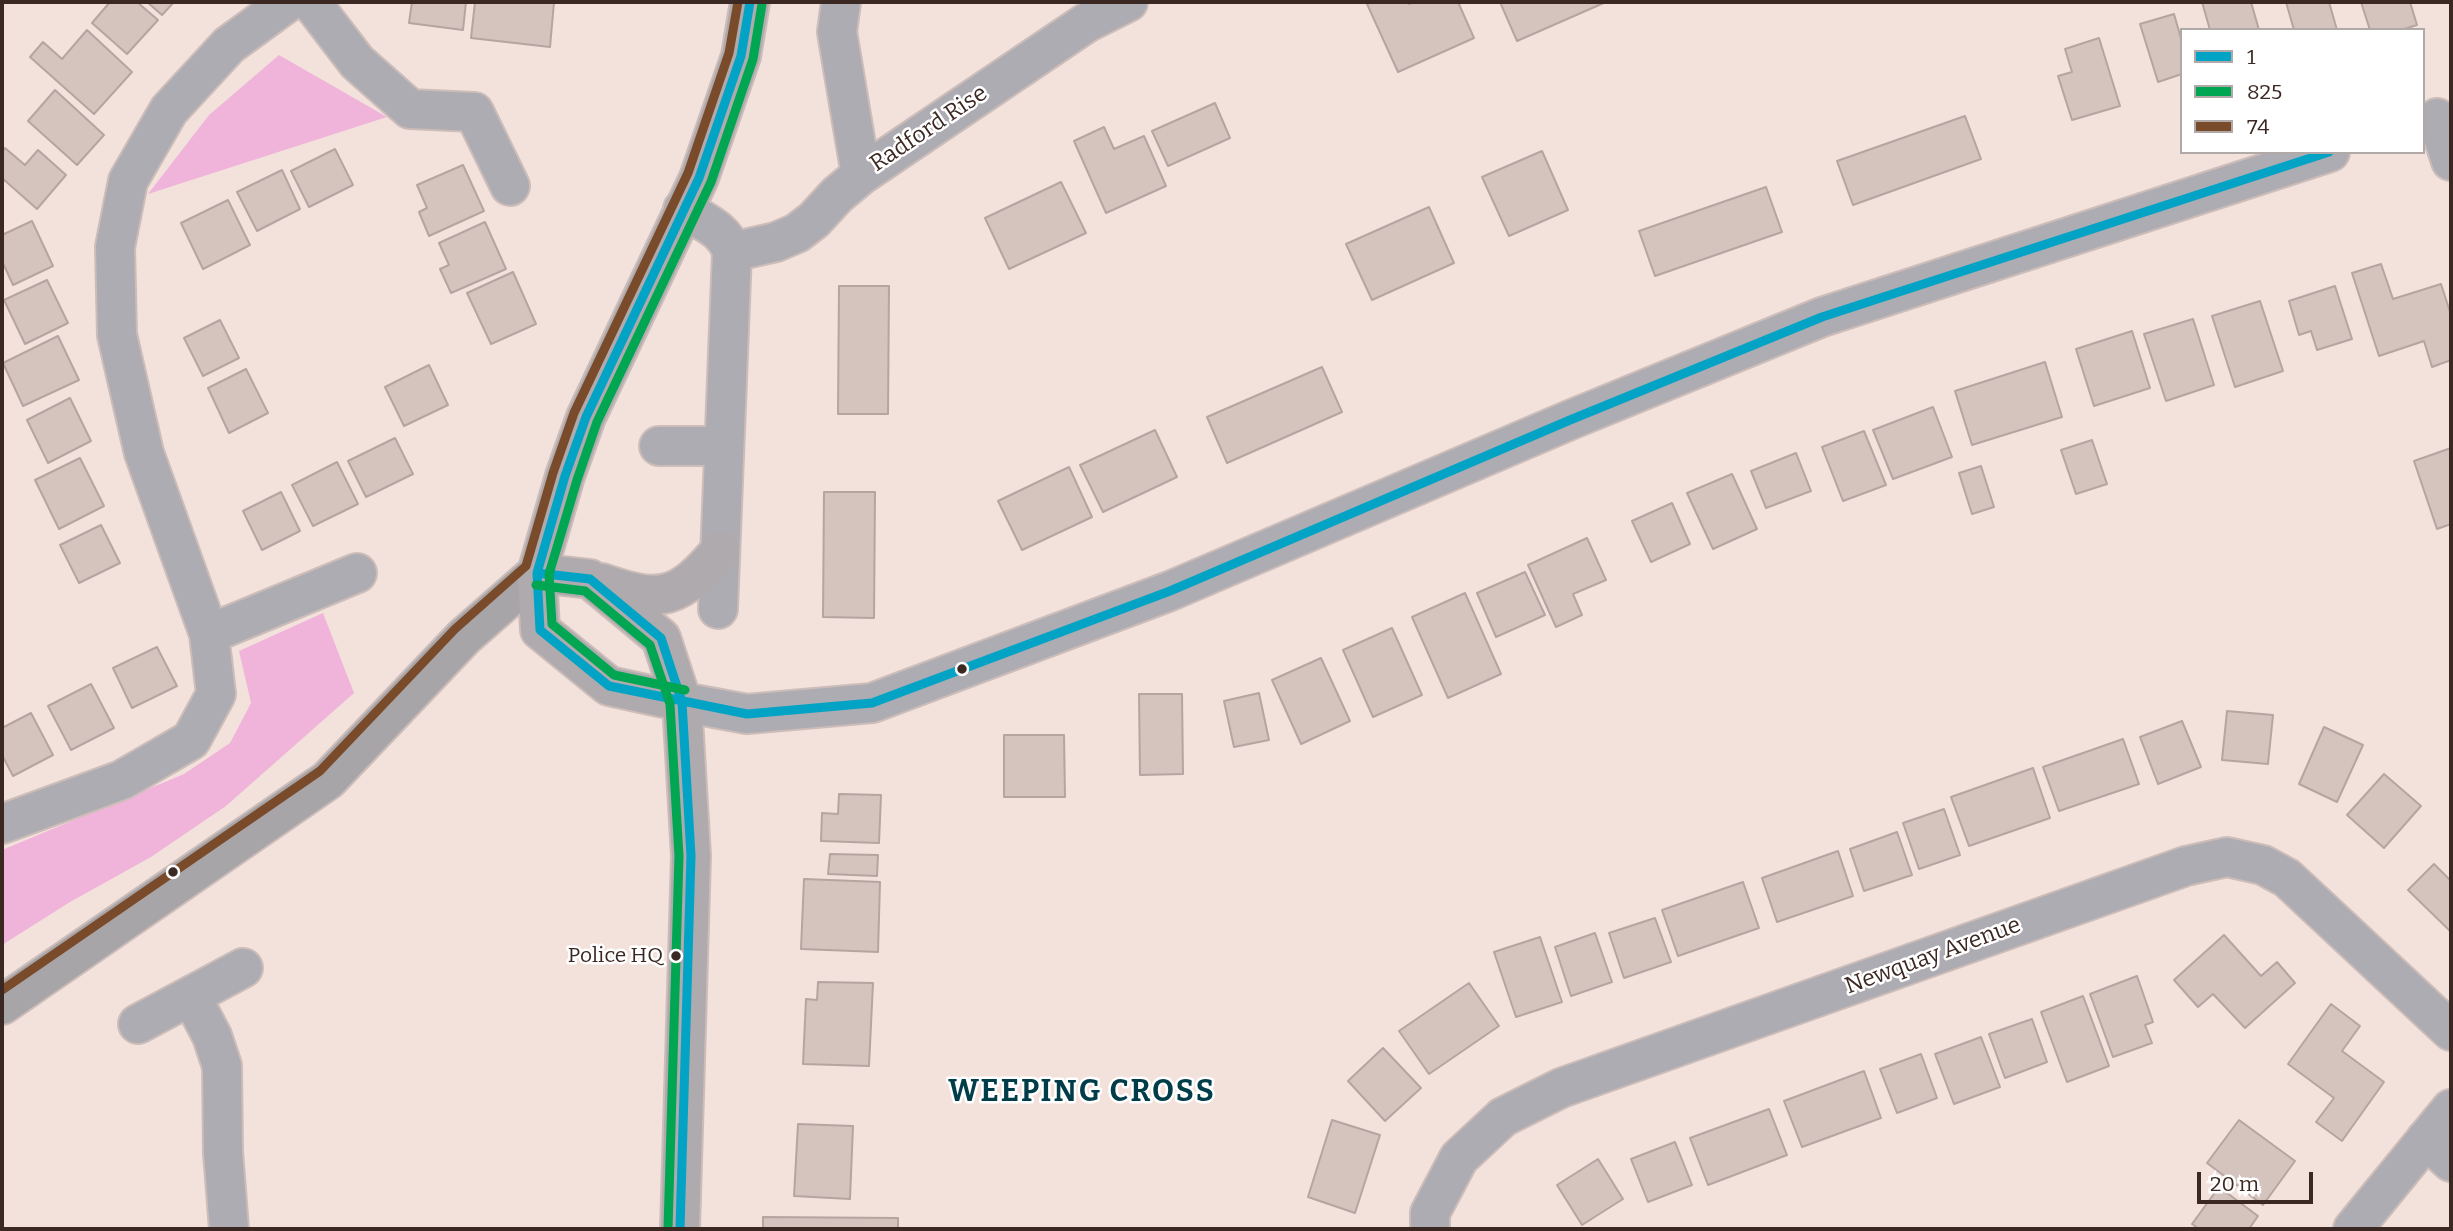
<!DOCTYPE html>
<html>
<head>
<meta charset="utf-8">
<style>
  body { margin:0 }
  #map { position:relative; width:2453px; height:1231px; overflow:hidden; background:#f3e1dc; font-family:Bitter,serif }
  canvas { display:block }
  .frame { position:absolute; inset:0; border:4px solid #3c2823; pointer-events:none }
  .legend { position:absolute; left:2180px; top:28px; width:245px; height:126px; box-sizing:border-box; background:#fff; border:2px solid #b1a9a7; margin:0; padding:9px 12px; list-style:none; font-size:21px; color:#3c2823 }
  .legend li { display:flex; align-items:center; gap:14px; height:35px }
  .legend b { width:35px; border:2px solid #b1a9a7 }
  .scale { position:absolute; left:2197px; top:1172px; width:116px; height:32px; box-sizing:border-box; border:4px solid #3c2823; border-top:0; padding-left:9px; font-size:21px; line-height:24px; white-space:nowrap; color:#3c2823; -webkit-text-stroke:5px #fff; paint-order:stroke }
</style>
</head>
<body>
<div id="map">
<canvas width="2453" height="1231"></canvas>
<div class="frame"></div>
<ul class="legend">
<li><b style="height:9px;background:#03a3c5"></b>1</li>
<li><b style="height:9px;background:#00a651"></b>825</li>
<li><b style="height:9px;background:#7a4b2a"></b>74</li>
</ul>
<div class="scale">20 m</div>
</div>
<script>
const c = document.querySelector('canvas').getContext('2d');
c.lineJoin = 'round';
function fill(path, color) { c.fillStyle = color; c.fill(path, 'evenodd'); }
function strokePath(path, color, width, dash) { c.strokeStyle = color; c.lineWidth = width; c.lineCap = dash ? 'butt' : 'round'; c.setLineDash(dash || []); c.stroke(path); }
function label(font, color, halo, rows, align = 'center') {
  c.font = font + ' Bitter,serif'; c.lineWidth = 5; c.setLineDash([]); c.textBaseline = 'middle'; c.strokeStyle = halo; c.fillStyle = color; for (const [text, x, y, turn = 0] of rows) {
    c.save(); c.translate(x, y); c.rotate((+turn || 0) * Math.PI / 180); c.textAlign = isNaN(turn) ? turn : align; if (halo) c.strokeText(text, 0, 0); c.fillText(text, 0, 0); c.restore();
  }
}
fill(new Path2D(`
  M279,55L387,117L148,194L209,115Z
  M323,613L354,693L226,806L151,857L70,902L2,945V850L184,774L230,743L251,703L239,651Z`), '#f0b4da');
const building = new Path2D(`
  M110,2H137L158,20L127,54L92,23Z
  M147,2H174L162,15Z
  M412,2H466L463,30L409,23Z
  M475,2H554L550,47L471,38Z
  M1373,2H1409V4L1414,2H1458L1474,38L1398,72L1367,4Z
  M1500,2H1606L1517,41Z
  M2202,2H2251L2259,30H2210Z
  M2286,2H2329L2337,30H2294Z
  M2361,2H2410L2417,25L2401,30H2370Z
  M2174,14L2182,42V74L2158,82L2140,24Z
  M87,30L132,72L94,114L30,57L43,42L62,59Z
  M2099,38L2120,106L2072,120L2058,76L2072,72L2065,49Z
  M55,90L104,135L77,165L28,121Z
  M1215,103L1230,138L1168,166L1152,131Z
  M1965,116L1981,159L1853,205L1837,161Z
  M1104,127L1114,149L1144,136L1166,186L1106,213L1074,141Z
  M5,148L25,165L38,150L66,175L37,209L2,178V152Z
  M335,149L353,185L309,207L291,171Z
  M1542,151L1568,210L1509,236L1482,177Z
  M463,165L484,211L429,236L419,212L427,208L417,185Z
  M282,170L300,209L257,231L237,192Z
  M1061,182L1086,233L1009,269L985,218Z
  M1766,187L1782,232L1655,276L1639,231Z
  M228,200L250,245L203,269L181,223Z
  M1429,207L1454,263L1372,300L1346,244Z
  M32,221L53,266L13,285L2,261V235Z
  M485,222L506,269L451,293L440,269L449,265L439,243Z
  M2381,264L2393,299L2441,284L2451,315V360L2432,367L2424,341L2379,356L2352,273Z
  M513,272L536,324L491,344L467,293Z
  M47,280L68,323L25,344L4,300Z
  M839,286H889L888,414H838Z
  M2335,286L2352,339L2317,350L2311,331L2299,335L2289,301Z
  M2260,301L2283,371L2235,387L2212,316Z
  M2193,319L2214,385L2166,401L2144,334Z
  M220,320L239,358L203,376L184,338Z
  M2132,331L2150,388L2094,406L2076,349Z
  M58,336L79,380L23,406L3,363Z
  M2045,362L2062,417L1972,445L1955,391Z
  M429,365L448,405L404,426L385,387Z
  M1322,367L1342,412L1227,463L1207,417Z
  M246,369L268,413L229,433L208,388Z
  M70,398L91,441L48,463L27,420Z
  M1933,407L1952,457L1893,479L1873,430Z
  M1155,430L1177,477L1103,512L1080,465Z
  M1864,431L1886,485L1843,501L1822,447Z
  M395,438L413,474L366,497L348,461Z
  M2092,440L2107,484L2076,494L2061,450Z
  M2451,448V524L2437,529L2414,461Z
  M1796,453L1811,491L1766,508L1751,471Z
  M80,458L104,506L59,529L35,480Z
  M337,462L358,504L313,526L292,485Z
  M1981,466L1994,507L1972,514L1959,473Z
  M1069,467L1092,517L1022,550L998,501Z
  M1732,474L1757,529L1713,549L1687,493Z
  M281,492L300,531L262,550L243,511Z
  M824,492H875L874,618L823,617Z
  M1672,503L1690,544L1651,562L1632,521Z
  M101,525L120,563L79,583L60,545Z
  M1587,538L1606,580L1573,594L1582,615L1556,627L1528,565Z
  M1525,572L1545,615L1496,637L1477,593Z
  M1465,593L1501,674L1448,698L1412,617Z
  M1392,628L1422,695L1373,717L1343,650Z
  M157,647L177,686L132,708L113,668Z
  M1321,658L1350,721L1301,744L1272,680Z
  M91,684L114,728L71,750L48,706Z
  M1259,693L1269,740L1234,747L1224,701Z
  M1139,694H1182L1183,774L1140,775Z
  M2227,711L2273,715L2268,764L2222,760Z
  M31,713L53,755L13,776L2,755V728Z
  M2182,721L2201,767L2158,784L2140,737Z
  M2324,727L2363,745L2337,802L2299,784Z
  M1004,735H1064L1065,797H1004Z
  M2123,739L2139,784L2059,811L2043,767Z
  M2033,768L2050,818L1969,846L1951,797Z
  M2384,774L2421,806L2384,848L2347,815Z
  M839,794L881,795L879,843L821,841L822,813L838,814Z
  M1944,809L1960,855L1919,869L1903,823Z
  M1897,832L1912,875L1864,891L1850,849Z
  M1838,851L1853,896L1777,922L1762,878Z
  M830,854L878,855L877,876L828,874Z
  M2434,864L2451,881V932L2408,890Z
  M804,879L880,882L878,952L801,949Z
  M1743,882L1759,928L1678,956L1662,910Z
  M1655,918L1671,962L1624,978L1609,933Z
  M1595,933L1612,982L1571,996L1555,947Z
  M2224,935L2261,976L2277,962L2295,983L2245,1028L2213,994L2198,1007L2174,980Z
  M1540,937L1562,1002L1516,1017L1494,952Z
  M2137,976L2153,1022L2145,1025L2152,1043L2113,1057L2090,994Z
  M818,982L873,983L869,1066L803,1064L806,999L817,1000Z
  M1469,983L1499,1026L1429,1074L1399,1031Z
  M2083,996L2109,1066L2067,1082L2041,1012Z
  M2331,1004L2360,1026L2342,1051L2384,1082L2342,1141L2316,1122L2334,1098L2288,1064Z
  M2032,1019L2047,1062L2005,1078L1989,1034Z
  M1981,1037L2000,1087L1954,1104L1935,1054Z
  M1383,1048L1421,1088L1385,1121L1348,1081Z
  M1921,1054L1937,1098L1897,1113L1880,1069Z
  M1864,1071L1881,1118L1802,1147L1784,1101Z
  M1769,1109L1787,1155L1708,1185L1690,1138Z
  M1332,1120L1380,1135L1355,1213L1308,1197Z
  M2239,1120L2295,1161L2263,1205L2207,1163Z
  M798,1124L853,1126L850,1199L794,1196Z
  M1675,1142L1692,1185L1648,1202L1631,1159Z
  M1598,1159L1623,1199L1582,1225L1557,1185Z
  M2219,1187L2258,1216L2249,1229H2199L2192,1224Z
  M763,1217L898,1218V1229H763Z`);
fill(building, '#d5c3be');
strokePath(building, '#b5a4a0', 2);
const minor = new Path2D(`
  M311,2L357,62L410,109L474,112L510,186
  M841,2L837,32L861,175
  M2437,118L2451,161
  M683,209C702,221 725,229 732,252L718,609
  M732,252L776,242L797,233L814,220L837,195L861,175L1086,23L1128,2
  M659,446H723
  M209,634L357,573
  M682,702L747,714L872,703L1170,591L1570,420L1822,317L2330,152
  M2,824L122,780L191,740L216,694L209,634L144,453L117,335L115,247L128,181L169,110L229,45L288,2
  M191,996L212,1036L222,1066L223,1152L229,1229
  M138,1024L243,968
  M2426,1139L2451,1162
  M1430,1229V1213L1459,1158L1503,1117L1561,1088L2186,866L2227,857L2263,865L2287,878L2451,1031
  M2353,1229L2451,1109`);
const major = new Path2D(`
  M2,1005L328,780L464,637L537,573`);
const highway = new Path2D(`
  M537,573L590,579L661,638L682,702L691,856L680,1229
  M602,583C662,604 679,599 720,551
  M682,702L609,686L540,630L537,573L565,476L586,417L699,178L741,56L750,2`);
strokePath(minor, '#cdbdb9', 42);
strokePath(major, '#cdbdb9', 42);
strokePath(highway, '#cdbdb9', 42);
strokePath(minor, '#adacb2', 38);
strokePath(major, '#a8a5a9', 38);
strokePath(highway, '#afaaad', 38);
strokePath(new Path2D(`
  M750,2L741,56L699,178L586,417L565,476L537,573L540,630L609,686L747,714L872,703L1170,591L1570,420L1822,317L2329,152
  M537,573L590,579L661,638L682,702L691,856L680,1229`), '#03a3c5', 9);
strokePath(new Path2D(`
  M536,585L585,591L650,645L670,704L679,856L668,1229
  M685,690L614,675L552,624L549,574L577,480L597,422L711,182L753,59L762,4`), '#00a651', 9);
strokePath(new Path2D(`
  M2,990L320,771L455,629L526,566L553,473L574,413L688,173L729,53L738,2`), '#7a4b2a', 9);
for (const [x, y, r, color] of [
  [962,669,6,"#3c2823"],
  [173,872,6,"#3c2823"],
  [676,956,6,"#3c2823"]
]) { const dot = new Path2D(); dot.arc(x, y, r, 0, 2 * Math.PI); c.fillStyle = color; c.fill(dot); strokePath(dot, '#fff', 2.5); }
label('21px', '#3c2823', '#fff', [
  ["Police HQ",663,956]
], 'right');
label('23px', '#3c2823', '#fff', [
  ["Radford Rise",929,129,-34],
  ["Newquay Avenue",1933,956,-20]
]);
c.letterSpacing = '2px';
label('bold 30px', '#003d49', '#fff', [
  ["WEEPING CROSS",1082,1093]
]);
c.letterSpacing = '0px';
</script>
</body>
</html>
